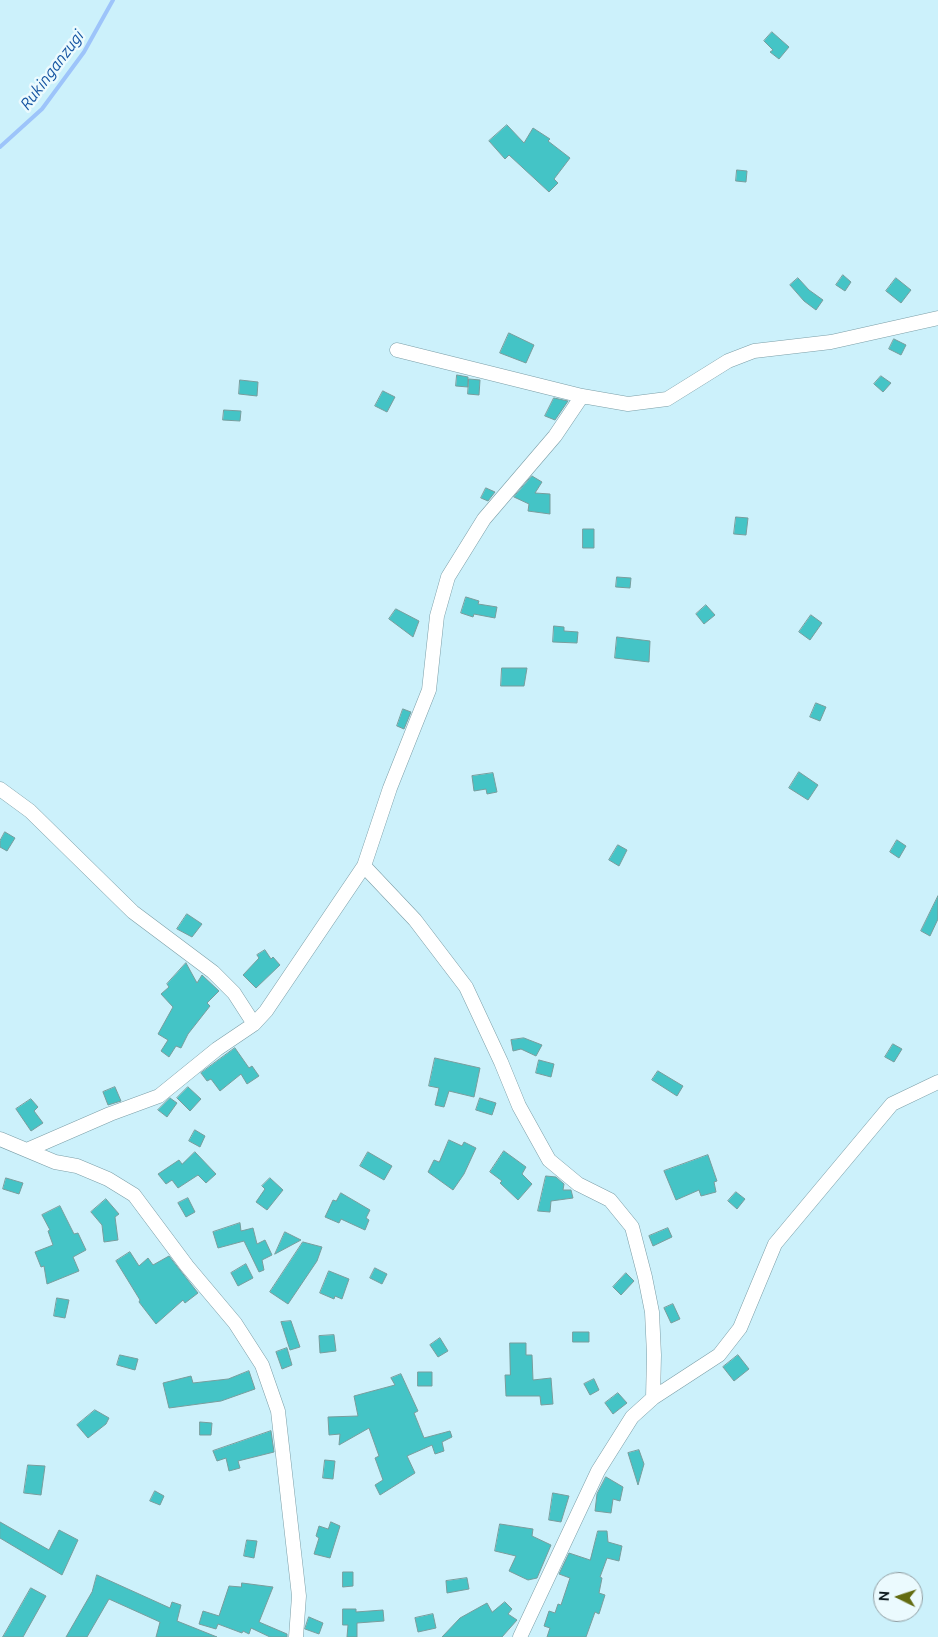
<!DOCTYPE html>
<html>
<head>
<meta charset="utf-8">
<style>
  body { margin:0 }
  #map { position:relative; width:938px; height:1637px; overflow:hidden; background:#ccf1fb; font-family:Ubuntu,sans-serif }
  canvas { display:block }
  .north { position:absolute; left:873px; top:1572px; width:50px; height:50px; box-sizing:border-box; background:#ebfafe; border:1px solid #909ea2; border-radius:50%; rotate:274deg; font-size:14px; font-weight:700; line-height:20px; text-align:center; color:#071418 }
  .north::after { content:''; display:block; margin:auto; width:18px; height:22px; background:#636c12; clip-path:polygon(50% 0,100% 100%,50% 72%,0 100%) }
</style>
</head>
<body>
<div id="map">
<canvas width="938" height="1637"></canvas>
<div class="north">N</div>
</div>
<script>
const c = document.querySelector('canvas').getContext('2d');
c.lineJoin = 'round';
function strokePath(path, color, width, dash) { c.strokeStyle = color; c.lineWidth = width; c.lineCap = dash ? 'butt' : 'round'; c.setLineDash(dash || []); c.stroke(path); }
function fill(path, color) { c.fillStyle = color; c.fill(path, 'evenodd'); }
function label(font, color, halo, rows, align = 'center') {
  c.font = font + ' Ubuntu,sans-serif'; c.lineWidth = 5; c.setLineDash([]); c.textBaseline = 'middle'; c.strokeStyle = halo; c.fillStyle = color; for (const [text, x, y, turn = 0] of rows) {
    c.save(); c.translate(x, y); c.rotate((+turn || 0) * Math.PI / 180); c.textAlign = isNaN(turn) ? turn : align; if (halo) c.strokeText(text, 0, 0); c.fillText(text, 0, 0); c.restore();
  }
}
strokePath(new Path2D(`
  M0,147L42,109L84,52L113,0`), '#9dc4fa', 4);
const building = new Path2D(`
  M772,32L789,47L779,59L770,52L773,50L764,41Z
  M507,125L524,143L533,128L550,139L548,141L570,158L554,179L558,183L549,192L509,155L505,159L489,141Z
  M737,170L747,171L746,182L736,181Z
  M843,275L851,282L845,291L836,285Z
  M798,278L809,290L823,300L816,310L804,301L790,285Z
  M896,278L911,290L901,303L886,291Z
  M509,333L534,345L526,363L500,353Z
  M894,339L906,345L901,355L889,349Z
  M457,375L468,377V387L456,386Z
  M881,376L891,383L883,392L874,384Z
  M469,379L480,380L479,395L468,394Z
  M240,380L258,382L257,396L239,394Z
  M383,391L395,397L387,412L375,406Z
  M554,398L568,401L555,420L545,416Z
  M224,410L241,411L240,421L223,420Z
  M532,476L542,482L535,493L550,494V514L528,511L529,504L514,497Z
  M486,488L495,492L488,501L481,498Z
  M736,517L748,518L746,535L734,534Z
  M583,529H594V548H583Z
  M617,577L631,578L630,588L616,587Z
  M466,597L479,601L478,604L497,607L495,618L474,614L473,617L461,613Z
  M706,605L715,615L704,624L696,614Z
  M396,609L419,621L413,637L389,619Z
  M811,615L822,623L810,640L799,632Z
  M554,626L564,627V631L578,632L577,643L553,642Z
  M617,637L650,641L649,662L615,658Z
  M502,668H527L524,686H501Z
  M816,703L826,707L820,721L810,717Z
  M403,709L411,712L404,729L397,726Z
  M799,772L818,785L808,800L789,788Z
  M493,773L497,792L487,794L486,789L474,791L472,776Z
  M5,832L15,838L7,851L0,847V841Z
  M897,840L906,846L899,858L890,852Z
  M618,845L627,850L619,866L609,860Z
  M938,896V919L930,936L921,931Z
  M187,914L202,924L192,937L177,929Z
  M265,950L271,959L273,957L280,965L256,988L243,975L259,958L257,955Z
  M186,963L197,983L202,975L219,991L207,1003L210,1006L188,1034L181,1048L176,1046L169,1057L161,1051L168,1040L158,1034L173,1007L161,994L169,987L167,984Z
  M524,1038L542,1045L536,1056L521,1049L513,1051L511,1040Z
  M893,1044L902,1049L894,1062L885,1057Z
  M235,1048L249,1068L252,1066L259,1076L247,1084L241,1074L220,1091L211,1079L207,1081L201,1073Z
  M435,1058L480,1068L474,1097L449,1091L444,1107L435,1105L439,1088L429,1086Z
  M539,1060L554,1064L551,1077L536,1073Z
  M658,1071L683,1086L677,1096L652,1080Z
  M115,1087L121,1101L108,1105L103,1092Z
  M188,1087L201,1099L190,1111L177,1098Z
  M170,1098L177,1103L167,1117L158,1110Z
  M480,1098L496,1103L492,1115L476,1110Z
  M31,1099L38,1107L34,1111L43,1123L31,1131L16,1109Z
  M195,1130L205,1136L200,1147L189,1141Z
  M449,1140L462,1146L464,1142L476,1148L464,1174L453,1190L428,1172L434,1160L439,1162Z
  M504,1151L526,1167L522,1174L532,1184L518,1200L500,1183L502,1181L490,1172Z
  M195,1152L216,1174L206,1183L198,1175L178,1188L172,1180L166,1184L158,1174L179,1160L182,1164Z
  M368,1152L392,1166L384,1180L360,1166Z
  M708,1155L717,1181L714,1182L716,1192L701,1196L699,1190L676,1200L664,1171Z
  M546,1176L556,1177L564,1184L563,1190H571L573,1198L551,1201L550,1212L538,1211Z
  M6,1178L23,1183L19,1194L3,1189Z
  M270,1178L283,1190L267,1210L256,1202L265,1189L262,1186Z
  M736,1192L745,1199L737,1209L728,1201Z
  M341,1193L370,1210L366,1218L369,1220L365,1230L341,1219L339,1223L325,1217L333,1200L336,1201Z
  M188,1198L195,1212L186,1217L178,1203Z
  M106,1199L119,1214L115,1217L118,1240L104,1242L102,1225L91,1212Z
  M60,1206L74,1234L78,1233L86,1250L73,1257L79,1271L47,1284L44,1266L41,1267L35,1252L53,1245L48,1231L50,1230L42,1215Z
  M240,1223L241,1231L253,1228L257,1244L265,1240L272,1255L262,1260L264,1270L259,1272L244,1241L218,1248L213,1232Z
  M668,1228L672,1237L653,1246L649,1236Z
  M285,1232L301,1240L275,1254Z
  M303,1242L322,1247L317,1261L288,1304L270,1292Z
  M130,1252L139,1266L148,1258L153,1265L169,1256L198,1293L185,1303L183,1300L156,1324L139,1302L140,1300L116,1261Z
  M246,1264L253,1278L238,1286L231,1273Z
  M375,1268L387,1274L382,1284L370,1278Z
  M329,1271L349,1279L342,1299L335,1296L334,1299L320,1293Z
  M626,1273L634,1281L621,1295L613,1287Z
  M57,1298L69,1300L65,1318L54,1316Z
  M673,1304L680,1319L671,1323L664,1308Z
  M291,1321L300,1347L290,1350L281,1322Z
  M573,1332H589V1342H573Z
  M334,1335L336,1351L320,1353L319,1336Z
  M440,1338L448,1351L438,1357L430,1345Z
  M510,1343H526V1355H532L533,1380L551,1378L553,1404L541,1405L540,1396H506L505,1375H510Z
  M287,1348L292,1365L282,1369L276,1352Z
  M120,1355L138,1359L135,1370L117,1365Z
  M738,1355L749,1369L734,1381L723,1367Z
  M249,1371L255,1389L221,1401L169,1408L163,1383L191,1376L193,1383L228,1379Z
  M418,1372H432V1386H418Z
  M401,1374L418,1411L414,1413L424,1438L450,1431L452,1437L442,1442L444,1451L435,1454L432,1445L407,1456L415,1473L380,1495L375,1485L383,1480L375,1458L379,1456L369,1428L339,1445L340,1434L329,1435L328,1417L358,1416L354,1396L395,1385L391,1378Z
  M594,1379L599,1390L590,1395L584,1384Z
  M618,1393L627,1403L613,1414L605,1403Z
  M95,1410L109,1418L106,1424L88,1438L77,1425Z
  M200,1422L212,1423L211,1435H200Z
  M271,1431L274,1452L238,1461L240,1468L229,1471L226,1458L217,1461L213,1451Z
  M639,1450L644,1464L638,1485L628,1453Z
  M325,1460L335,1461L333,1479L323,1478Z
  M28,1465L45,1466L41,1495L24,1493Z
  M606,1477L623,1487L620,1501L613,1499L611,1513L595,1511L597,1494Z
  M155,1491L164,1496L160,1505L150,1501Z
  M553,1493L569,1496L561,1522L549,1520Z
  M0,1522L49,1550L59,1530L78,1540L62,1575L0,1538Z
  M331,1522L340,1526L330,1558L314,1554L319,1538L316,1536L319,1526L328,1529Z
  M500,1524L533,1529L532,1536L551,1545L537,1578L528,1580L509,1571L516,1556L495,1551Z
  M598,1531H607L608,1542L622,1546L619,1561L607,1558L600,1577L602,1578L599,1593L605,1595L599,1614L595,1612L586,1637H547L550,1628L544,1626L549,1611L555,1613L558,1604L561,1605L570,1578L559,1574L569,1553L590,1560Z
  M247,1540L257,1541L254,1558L244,1556Z
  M343,1572H353V1586L343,1587Z
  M97,1575L170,1608L172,1602L181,1605L177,1621L217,1637H156L160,1622L109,1599L87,1637H66L92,1592Z
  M467,1578L469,1589L447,1593L446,1581Z
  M242,1583L273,1587L259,1622L287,1634V1637H270L251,1628L249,1634L243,1631L242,1633L218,1624L216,1629L199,1624L203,1611L219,1616L229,1586L241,1587Z
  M31,1588L46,1596L23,1637H3Z
  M505,1602L512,1609L508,1614L517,1620L502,1637H442L460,1618L487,1603L492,1612Z
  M343,1609H356V1612L383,1610L384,1621L357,1623V1637H347L348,1625H343Z
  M433,1614L436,1628L418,1632L415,1618Z
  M309,1617L323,1623L319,1634L305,1629Z`);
fill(building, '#44c4c6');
strokePath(building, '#789d9d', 1);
const street = new Path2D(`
  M397,350L582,396L628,404L667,399L728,361L754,351L831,342L938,318
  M0,789L30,811L133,912L213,972L234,993L254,1024
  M364,866L415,920L466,987L501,1062L519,1106L549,1160L578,1184L610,1200L632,1227L645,1277L652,1312L654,1355L653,1398
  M0,1139L55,1162L77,1166L108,1179L134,1195L187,1266L235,1323L262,1365L278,1411L299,1596L296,1637
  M27,1150L110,1114L159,1096L217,1049L254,1024L266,1011L364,866L390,788L429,690L437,616L448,577L484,519L555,436L582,396
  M520,1637L598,1471L632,1417L653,1398L719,1355L740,1328L775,1244L892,1104L938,1082`);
strokePath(street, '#7b9ea7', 15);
strokePath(street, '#fff', 14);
label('italic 16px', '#1655a2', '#ebfafe', [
  ["Rukinganzugi",52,70,-53]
]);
</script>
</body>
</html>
